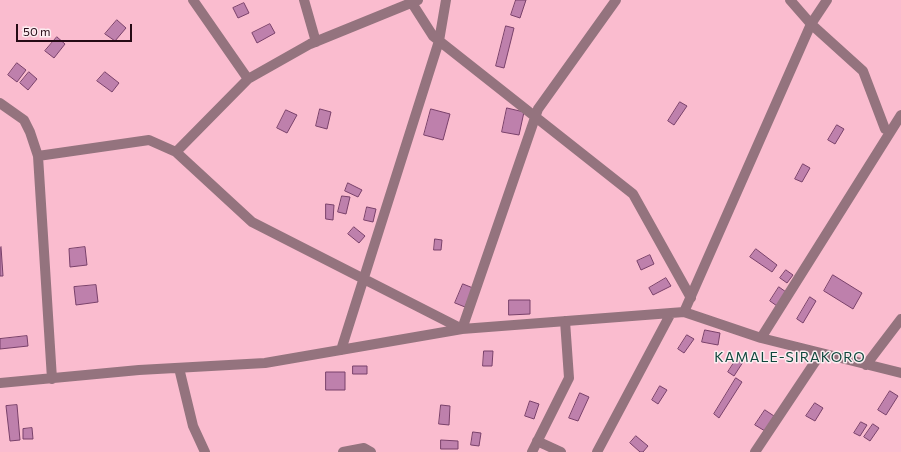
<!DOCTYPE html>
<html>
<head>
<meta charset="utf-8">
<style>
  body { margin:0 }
  #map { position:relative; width:901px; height:452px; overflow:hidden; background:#fabccf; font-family:Commissioner,sans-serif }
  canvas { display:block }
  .scale { position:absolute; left:16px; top:24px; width:116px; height:18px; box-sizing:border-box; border:2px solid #250a15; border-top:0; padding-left:5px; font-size:12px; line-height:14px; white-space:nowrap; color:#250a15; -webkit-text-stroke:3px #fcecf0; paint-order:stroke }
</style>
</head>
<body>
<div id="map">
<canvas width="901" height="452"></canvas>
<div class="scale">50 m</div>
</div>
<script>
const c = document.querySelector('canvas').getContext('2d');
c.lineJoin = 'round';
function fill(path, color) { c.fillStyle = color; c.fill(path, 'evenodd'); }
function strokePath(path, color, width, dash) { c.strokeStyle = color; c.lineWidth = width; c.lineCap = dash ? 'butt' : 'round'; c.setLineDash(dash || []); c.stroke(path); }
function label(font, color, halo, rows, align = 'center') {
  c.font = font + ' Commissioner,sans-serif'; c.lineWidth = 3; c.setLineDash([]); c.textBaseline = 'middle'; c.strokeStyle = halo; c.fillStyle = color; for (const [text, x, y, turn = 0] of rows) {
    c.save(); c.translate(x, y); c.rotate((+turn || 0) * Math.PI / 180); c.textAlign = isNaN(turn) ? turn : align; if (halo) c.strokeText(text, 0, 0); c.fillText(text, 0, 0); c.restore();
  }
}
const building = new Path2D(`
  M516,0H526L520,18L511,15Z
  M244,3L249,13L238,18L233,8Z
  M117,20L126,28L115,41L105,34Z
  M270,24L275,33L257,43L252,33Z
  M506,26L514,28L504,68L496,66Z
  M57,37L65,44L54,58L45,51Z
  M17,63L26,70L17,82L8,75Z
  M29,72L37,79L28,90L20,83Z
  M105,72L119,83L112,92L97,81Z
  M680,102L687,106L674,125L668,121Z
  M507,108L524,112L519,135L502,132Z
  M320,109L331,112L327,129L316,126Z
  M431,109L450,114L443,140L424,135Z
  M286,110L297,115L287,133L277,128Z
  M837,125L844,129L835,144L828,140Z
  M803,164L810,168L802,182L795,179Z
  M348,183L362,190L358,197L345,191Z
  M342,196L350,197L346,214L338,212Z
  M326,204L334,205L333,220L326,219Z
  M367,207L376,209L373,222L364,220Z
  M354,227L365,236L359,243L348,234Z
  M435,239L442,240L441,250H434Z
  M1,247L3,276H0V248Z
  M85,247L87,265L70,267L69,249Z
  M756,249L777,265L772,272L750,257Z
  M650,255L654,264L641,270L637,261Z
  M786,270L793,275L787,283L780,278Z
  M833,275L862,293L853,309L824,291Z
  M666,278L671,286L653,295L649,288Z
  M463,284L473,288L465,307L455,303Z
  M96,285L98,302L76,305L74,287Z
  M779,287L786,292L777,306L770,301Z
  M810,297L816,301L803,323L797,319Z
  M509,300H530V314L509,315Z
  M705,330L720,333L718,345L702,342Z
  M687,335L694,339L684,353L678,349Z
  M27,336L28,346L0,349V339Z
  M484,351H493L492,366H483Z
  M737,358L743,362L734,376L728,372Z
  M353,366H367V374H353Z
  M326,372H345V390H326Z
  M736,378L742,382L719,418L714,414Z
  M660,386L667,390L658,404L652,400Z
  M890,391L898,396L886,415L878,410Z
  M580,393L589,397L578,421L569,418Z
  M530,401L539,404L534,419L525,416Z
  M815,403L823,408L815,421L806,416Z
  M17,405L20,440L10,441L6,406Z
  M441,405L450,406L449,425L439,424Z
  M765,410L774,416L765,431L755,425Z
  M861,422L867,425L860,436L854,433Z
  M873,424L879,428L870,441L864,437Z
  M32,428L33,439H23V429Z
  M473,432L481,433L479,446L471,445Z
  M636,436L648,446L643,452H640L630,443Z
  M441,440L458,441V449H441Z`);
fill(building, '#be80ac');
strokePath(building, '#79416a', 1);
strokePath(new Path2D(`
  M193,0L248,79
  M304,0L316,42
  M410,0L433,36L633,194L691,298
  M790,0L811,24L863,71L885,129
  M0,103L24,120L30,132L38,156L149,140L176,152L252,222L462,329L538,109L616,0
  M176,152L248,79L310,44L418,0
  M38,156L52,379
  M684,312L811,24L827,0
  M761,338L901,115
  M341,350L439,41L446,0
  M866,365L901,319
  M179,368L193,426L205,452
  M0,383L139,370L265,363L462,329L684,312L761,338L901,373
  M537,441L561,452
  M343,452L364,448L371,452
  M532,452L569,378L565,321
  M597,452L671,313
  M755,452L821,353`), '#94737e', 10);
c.letterSpacing = '1px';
label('14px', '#0e483d', '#fcecf0', [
  ["KAMALE-SIRAKORO",790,357]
]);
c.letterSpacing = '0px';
</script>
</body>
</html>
